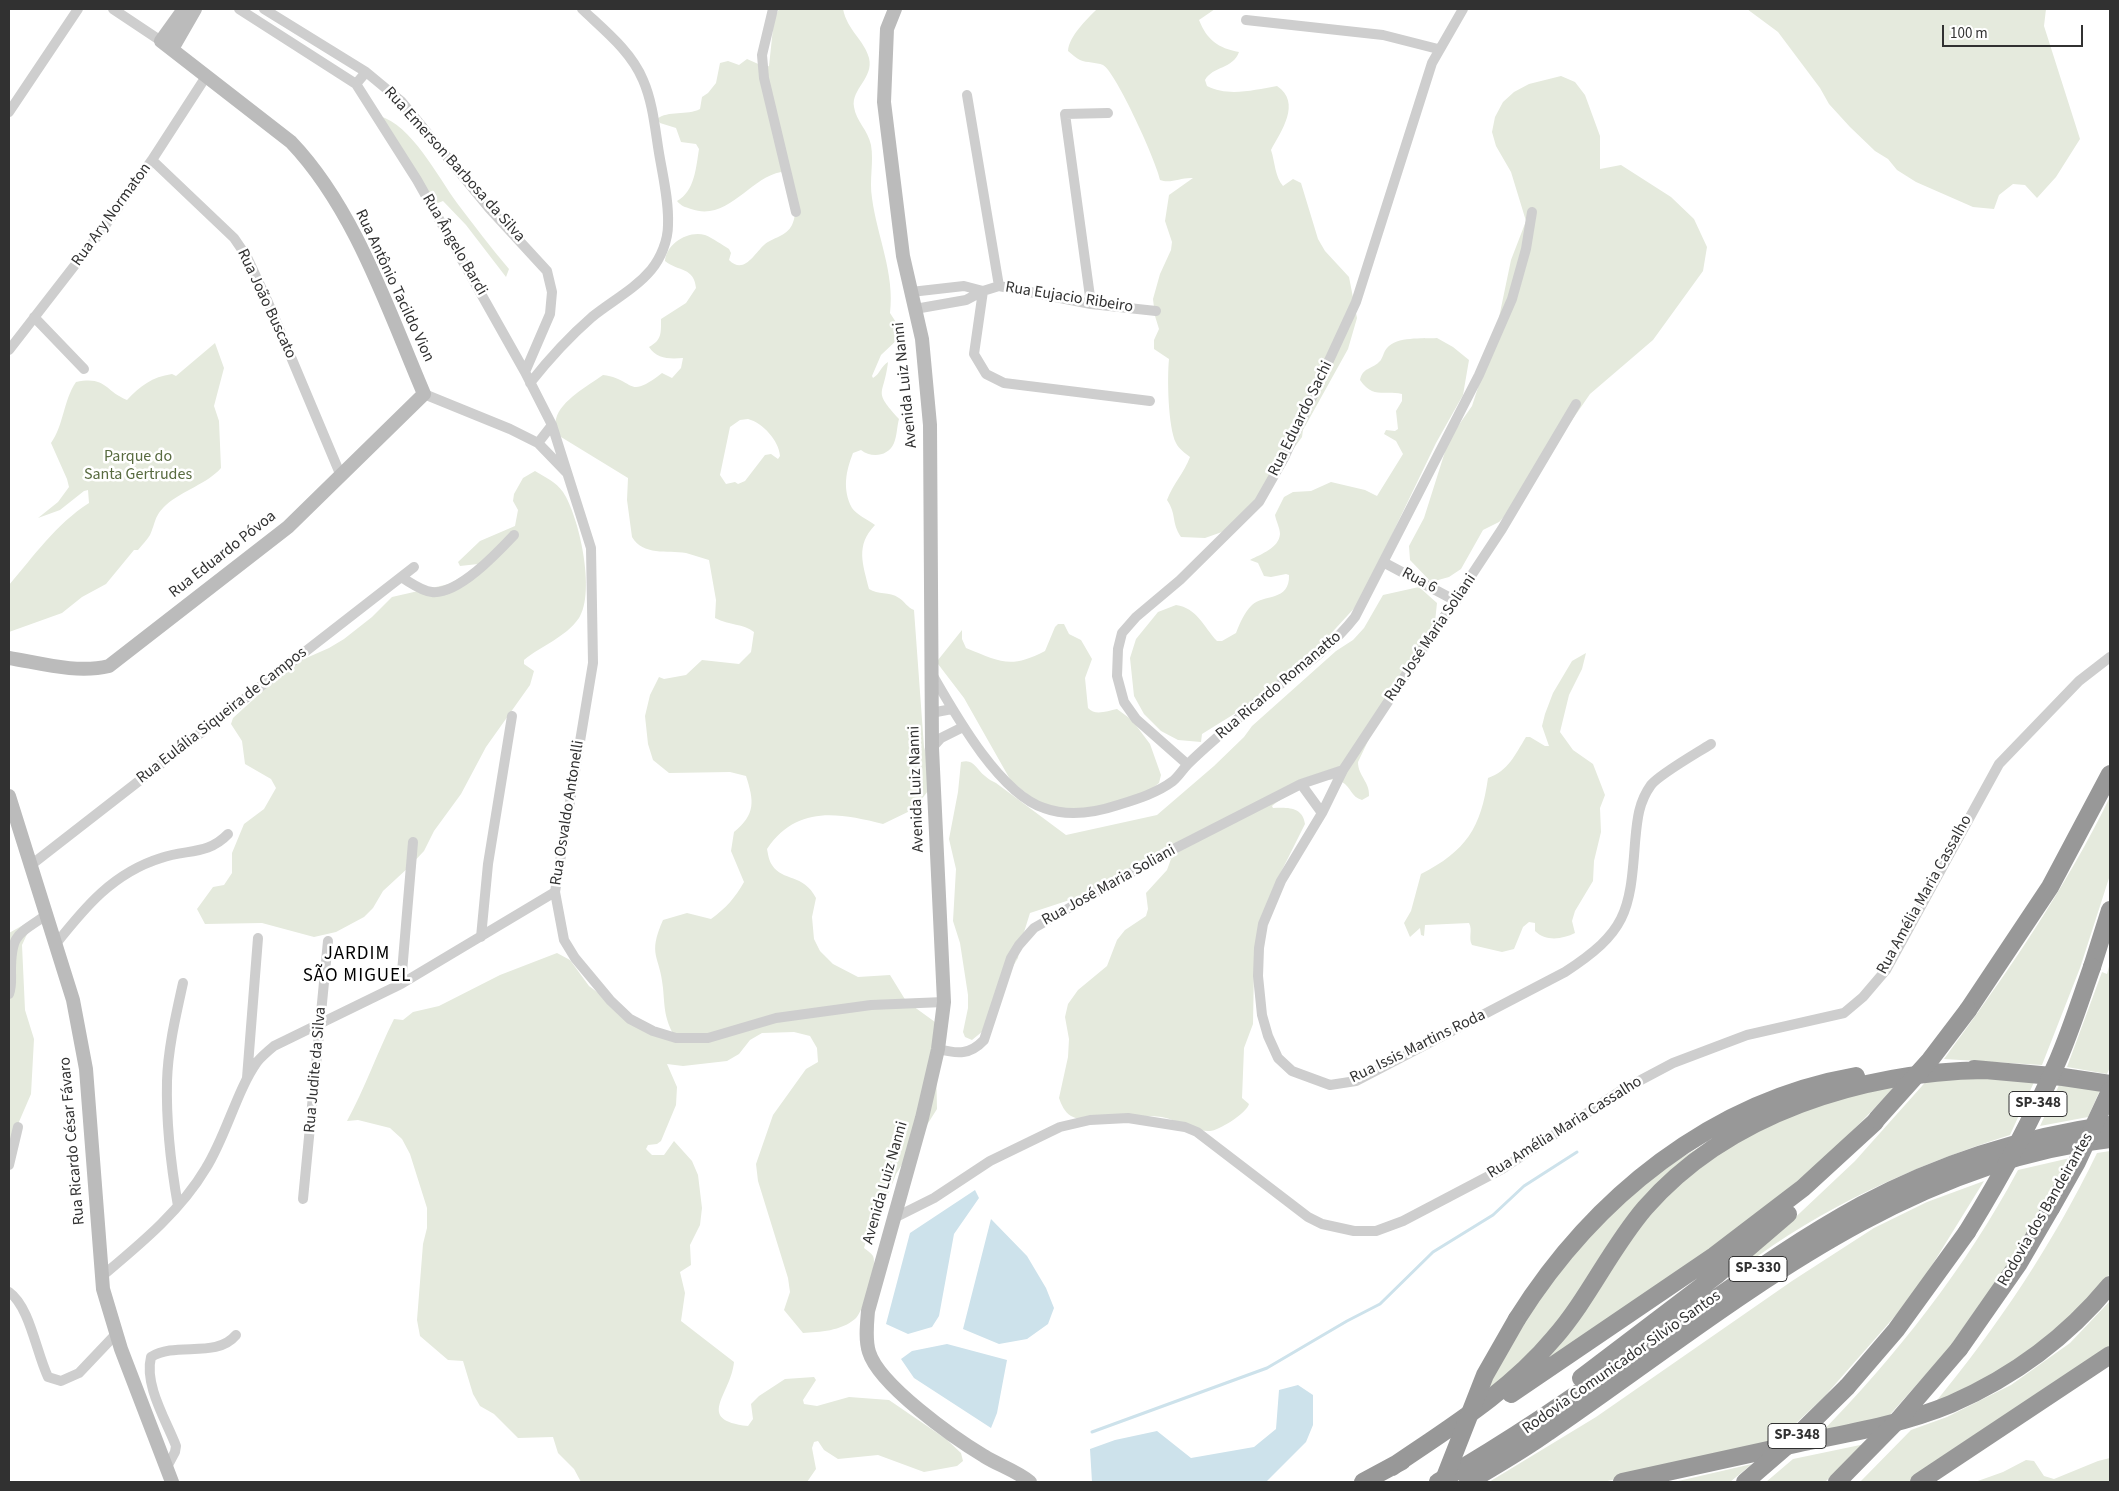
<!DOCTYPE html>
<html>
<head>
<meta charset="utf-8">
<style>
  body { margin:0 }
  #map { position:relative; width:2119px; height:1491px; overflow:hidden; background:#fff; font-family:"Source Sans 3",sans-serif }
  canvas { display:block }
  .frame { position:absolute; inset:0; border:10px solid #313131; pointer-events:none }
  .scale { position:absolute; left:1942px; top:25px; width:141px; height:22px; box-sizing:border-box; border:2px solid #313131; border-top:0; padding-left:6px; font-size:15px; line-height:18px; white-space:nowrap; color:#313131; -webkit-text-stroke:4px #fff; paint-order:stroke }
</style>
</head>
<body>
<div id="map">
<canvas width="2119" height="1491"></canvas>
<div class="frame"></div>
<div class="scale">100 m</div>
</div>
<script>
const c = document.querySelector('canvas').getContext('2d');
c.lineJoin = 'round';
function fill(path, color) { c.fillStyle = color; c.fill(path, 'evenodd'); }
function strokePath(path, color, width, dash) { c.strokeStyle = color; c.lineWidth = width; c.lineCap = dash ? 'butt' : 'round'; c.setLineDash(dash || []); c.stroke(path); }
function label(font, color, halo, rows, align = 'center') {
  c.font = font + ' "Source Sans 3",sans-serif'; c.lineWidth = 5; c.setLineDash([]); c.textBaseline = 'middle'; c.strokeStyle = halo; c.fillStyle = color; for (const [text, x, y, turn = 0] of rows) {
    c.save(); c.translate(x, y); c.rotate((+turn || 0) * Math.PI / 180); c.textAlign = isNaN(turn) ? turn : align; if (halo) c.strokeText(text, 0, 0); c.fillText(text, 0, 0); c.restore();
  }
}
fill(new Path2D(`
  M779,9H843C847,30 865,41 869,58C874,78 851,89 854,107C856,121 868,130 871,145C874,162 869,180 872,198C877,236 895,274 890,313L901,330L899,338L881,355L872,376L873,378C880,374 881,366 888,362C884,397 872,389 899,419C897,426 897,436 894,443C888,457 871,458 861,450L853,453C846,471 842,489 852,508C856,514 868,520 875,525C855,546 863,564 869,589C878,595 889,591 899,598C904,601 908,608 914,610L924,747L935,782L914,809L883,824C838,813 797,805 767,849C768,854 769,861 772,865C783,882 803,873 816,898L812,917L814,939L820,951L833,964L858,977L890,975L906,1001L935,1022L937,1109L896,1174L885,1203L871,1226L864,1248C867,1250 871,1253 873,1256C878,1266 863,1313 855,1319C841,1331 820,1332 803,1333L784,1310L790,1292L788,1278L758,1181L756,1164L773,1115L806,1069L818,1062L817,1048L810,1036L794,1032L762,1033L750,1040L739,1054L727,1061L683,1066L667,1064L677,1087L676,1105L661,1141L657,1144L648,1145L646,1149L652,1155H664L674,1141L692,1161L698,1175L702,1208L700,1225L690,1245L691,1265L680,1272L685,1293L681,1321L734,1362C731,1395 694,1420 748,1426L753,1419L751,1404L759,1396L785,1379L814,1377L816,1380L803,1400L804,1404L817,1406L849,1397L889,1400L946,1439L961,1453L963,1461L957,1466L924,1472L878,1455L838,1459L824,1450L818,1441L814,1442L812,1448L816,1469L807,1482H581L574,1469L558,1453L553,1437L518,1438L494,1414L480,1406L473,1394L463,1361L448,1360L420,1336L417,1320L423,1244L427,1228V1208L410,1154L402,1139L390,1128L358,1120L347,1121C365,1088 377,1053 394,1019L403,1020L413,1012L439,1006L500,975L557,953L570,960L589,986L618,1008L676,1040C664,1017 665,1011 663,988C660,955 647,956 663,920L687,913L711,919C726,908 735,898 744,882L731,851L734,832C756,814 754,801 746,776L730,772L669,773L653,760L648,744L645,716L650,695L659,677L664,679L686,675L702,660L739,664L751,652L754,632C743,623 730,626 715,618L716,600L709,560C701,558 694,555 686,553C667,550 643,556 632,537L627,500L628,478L561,437C558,432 554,426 556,419C561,400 588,386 603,375C636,379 626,401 662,373L672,378L681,368L683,358C669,359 657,359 649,347C662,340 661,333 661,319L686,303L696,288C694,267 679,272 665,261C666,244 688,230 705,235C713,238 722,245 729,249L731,253L729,260C744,275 754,254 764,245C773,237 786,237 792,225C799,211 792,193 790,179L781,172C749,178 728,222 691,209C685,207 681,206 677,201C695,191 696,167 699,149L696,144L681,142L676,128L660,123L657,119C668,110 687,116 700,109L702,97L708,93L716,83L720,63L728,61L739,65L747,59L765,67L769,66L774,19ZM748,419C763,423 779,441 780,456L778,459L771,454L765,455L745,481L738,484L735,482L726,484L720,475L730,427L740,420Z
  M1097,9H1215L1199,20C1207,40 1218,48 1239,52C1233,69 1213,66 1205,80L1207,86C1228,97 1254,90 1277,86C1302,103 1281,131 1271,150C1275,162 1275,177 1283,186L1293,179L1301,183L1318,239L1325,251L1349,277L1357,318L1348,349L1303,430L1302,437L1236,527L1205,538L1181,537C1171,522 1177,515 1167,500C1173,484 1184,473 1190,457C1185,453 1179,449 1176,443C1168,427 1167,378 1169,359L1154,349V340L1159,329L1155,316L1153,299L1160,274L1171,250L1172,242L1165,221L1169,195L1193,178C1181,177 1171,184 1160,180C1158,165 1116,72 1103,65C1096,62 1087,63 1080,60C1076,58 1072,54 1068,51C1069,36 1087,19 1097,9Z
  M1747,9H2046L2044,26L2080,139L2056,177L2037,198L2025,185L2013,184L1999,195L1994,209L1973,207L1916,182L1897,170L1888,159L1875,151L1850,127L1829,104L1820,88L1778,32Z
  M1561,76L1575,82L1585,95L1600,136V169L1621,165L1671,197L1694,219L1707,247L1703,271L1653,340L1590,394L1508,513L1499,522L1483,530L1461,569L1449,577L1431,582L1410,560L1409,546L1424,518L1449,439L1472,406L1496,332L1511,260L1526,221L1511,172L1496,146L1492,132L1495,117L1503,102L1514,92L1529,84Z
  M379,116C411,124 438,177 457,203C474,225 491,248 509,269L506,277L466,225L443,201L433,205Z
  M1437,338L1453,347L1469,360L1463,395L1436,443L1359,603L1302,665L1239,711L1202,734L1201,742L1178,740L1161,731L1144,714L1134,696L1130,658L1136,639L1158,612L1176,605C1197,608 1203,626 1217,641H1222L1236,633C1240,623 1244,613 1252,605C1263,594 1290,602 1289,575L1286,574L1271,577L1264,576L1258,563L1250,560C1261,554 1279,548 1280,534C1280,528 1276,521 1275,515L1284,497L1293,492L1311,491L1331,482L1365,490L1377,496L1403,454L1396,441L1384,434L1386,430L1395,431L1398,429L1396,411L1402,401V394C1384,390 1373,399 1360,380C1363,367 1371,370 1379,362C1383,359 1383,352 1387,348C1397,336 1422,339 1437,338Z
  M215,343L224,368L214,406L219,421L221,468C207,484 183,490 166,505C154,516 156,522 150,535C147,540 142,545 138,550H134L106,584L82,597L62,613L9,632V585C34,556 56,524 89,503L88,490L84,491L60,510L38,518L58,502L69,487L67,479L51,443C64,425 63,401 76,382C107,376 104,391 127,400C140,386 152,377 172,374L176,376Z
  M535,471C545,477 556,482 563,492C579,516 596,592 579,618C565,638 542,645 524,660V664L534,671L530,685L486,747L461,794L434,831L424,851L409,867L383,891L373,908L364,917L336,932L314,937L262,923L205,924L197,909L213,887L224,885L232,873V853L244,824L264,809L276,788L271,779L245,764L242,741L231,724L233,718L278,677L304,659L329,648L344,639L372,617L392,597L449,584L475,569L478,564L460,566L458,562L480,541L515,526L518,510L513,501L514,494L523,478Z
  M1419,587L1437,603L1435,622L1388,699L1358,762C1358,776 1370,782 1369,796L1362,800C1351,797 1351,787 1342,782C1326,772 1285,796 1272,806L1273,808C1288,807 1303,807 1305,824L1273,888L1254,967L1253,1024L1244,1048L1242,1098L1249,1104C1247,1113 1218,1131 1210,1131C1193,1132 1179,1120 1162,1117C1138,1113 1090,1127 1071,1116C1065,1113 1061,1104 1059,1098L1068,1057L1069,1039L1065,1017L1068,1004L1078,990L1107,966L1117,940L1125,930L1146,916L1148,909L1146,893L1167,870L1171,859H1164L1091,893L1030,913L1020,945L1018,958L1003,983L983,1031L972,1040L965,1037L963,1032L968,1008V995L960,943L953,921L956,869L949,839L958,792L961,762C974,758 976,769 985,776C988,779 992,781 996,783L1066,835L1157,815L1214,766L1244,737L1252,726L1336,651L1353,640L1364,628L1383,595Z
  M1058,624H1064L1069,634L1081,640L1092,659L1085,678L1088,708C1095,716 1107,711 1117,709L1132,720L1150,744L1161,775L1159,783L1150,790L1123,804L1068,812L1036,801L1011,781L964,698L938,664V660L962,630V639L966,648C1001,662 1010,669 1045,651L1055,627Z
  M1586,653L1582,669L1569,695L1560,732L1573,750L1593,764L1605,795L1600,808L1601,832L1594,861L1593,881L1575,911L1572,921L1575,933C1563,939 1546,942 1535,931V923L1529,922L1523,927L1514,949L1502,952L1472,945C1468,938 1473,930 1469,923L1425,925L1424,936L1421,935L1420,928L1410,937L1404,923L1411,911L1421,874C1466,851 1481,828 1488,778C1508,771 1515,755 1526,737H1530L1545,746H1549L1542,726L1545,714L1553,693L1572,661Z
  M2110,797V875L2080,968L2042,1065L1944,1059C2006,975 2064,891 2110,797Z
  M34,919L22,945L25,1010L34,1039L31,1094L9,1145V933Z
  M2110,963V1067L2107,1074L2067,1067L2102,972L2107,974Z
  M1953,1075L2035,1080L2010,1135C1915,1165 1822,1207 1743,1267L1740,1265L1784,1228L1855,1161L1930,1077Z
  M1899,1081C1799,1198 1664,1281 1538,1367L1630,1234L1694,1168L1780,1118Z
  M2060,1083L2101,1088L2088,1117L2040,1126Z
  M1729,1129L1682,1168L1564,1319L1484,1399C1522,1306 1590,1220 1674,1163C1691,1151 1711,1141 1729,1129Z
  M2110,1151V1274L2065,1324L2003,1370L1934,1404C1998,1326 2053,1244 2097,1153Z
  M2070,1158L2023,1243L1939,1362L1935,1364L1887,1418L1819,1435C1896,1356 1965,1269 2018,1170Z
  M1984,1181L1926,1275L1896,1315L1824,1397L1775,1443L1603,1482H1489L1596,1417L1792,1281L1874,1228L1927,1202Z
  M2110,1301V1348L1914,1482H1860L1911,1430L1947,1417L2011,1385L2070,1343Z
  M1865,1444L1825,1482H1766L1793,1459Z
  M2110,1458V1482H1975L2003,1472L2026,1460L2034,1461L2044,1476L2054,1479L2098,1461Z
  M1752,1464L1730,1482H1674Z`), '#e5eadd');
fill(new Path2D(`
  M975,1190L979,1198L954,1234L939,1316L932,1327L908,1334L886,1324L910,1233Z
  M991,1219L1027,1256L1046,1288L1054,1308L1048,1324L1027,1339L999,1344L963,1329Z
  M947,1344L1007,1360L997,1413L991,1428L914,1378L901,1359L912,1351Z
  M1298,1385L1313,1395V1425L1306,1442L1266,1482H1092L1090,1449L1115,1440L1157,1431L1191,1458L1254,1447L1276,1429L1279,1390Z`), '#cde2eb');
strokePath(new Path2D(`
  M1092,1432L1267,1368L1347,1321L1380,1304L1433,1252L1493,1215L1524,1186L1577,1152`), '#cde2eb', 3);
strokePath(new Path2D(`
  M113,9L161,41
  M239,9L356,84
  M264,9L366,72L401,101L489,208L547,271L552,292L550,314L525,372
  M773,9L762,55L764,78L796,212
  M1246,20L1383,35L1438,49
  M366,72L356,84L417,180L525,372L552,425L591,548L593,663L555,892L564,940L575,958L610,1000L630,1019L653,1031L676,1038H708L776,1018L871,1005L944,1002
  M967,95L999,286
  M9,112L78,9
  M152,160L234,238L247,257L267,300L341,476
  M983,291L974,354L986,374L1004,383L1150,401
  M911,292L964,286L983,291
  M1091,304L1065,114L1108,113
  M915,309L966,300L983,291L999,286L1091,304L1156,311
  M34,317L84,369
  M9,350L99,234L152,160L207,75
  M530,383C549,359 569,337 592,317C612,301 635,289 651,270C661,258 668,240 668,225C669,201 663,177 659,153C655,129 653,103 643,80C631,51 604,30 582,9
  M424,394L510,429L538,443L566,472
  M538,443L552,425
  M1383,562L1456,601
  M401,577C410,582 421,591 432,592C458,595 498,552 514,535
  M932,674C955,714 999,793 1044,808C1068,817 1094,813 1118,805C1137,799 1157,793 1173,781C1179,776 1183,769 1188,764C1205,747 1224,732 1241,716C1279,682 1324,657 1355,617L1479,375L1512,299L1526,249L1532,212
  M931,713L952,709
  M932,748L941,738L963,727
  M1187,764L1136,719L1124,702L1117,676L1118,649L1122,633L1136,617L1180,580L1259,502L1284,458L1356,302L1432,63L1463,9
  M1301,784L1322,813L1281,881L1263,924L1259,948L1258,976L1262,1015L1268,1036L1278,1058L1292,1071L1330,1085L1356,1081L1565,972C1626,932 1630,913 1635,843C1637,821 1638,803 1651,785C1660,774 1697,753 1711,744
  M1322,813L1343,770
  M31,865L414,567
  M481,937L488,864L512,716
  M55,945C85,907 113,873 161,858C187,849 208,855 228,834
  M401,984L413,842
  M9,994C12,986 11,979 11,971C11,935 17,935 45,916
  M938,1049C958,1054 970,1055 984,1040L1011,958L1019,945L1034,928L1164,854L1301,784L1343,770L1502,529L1576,404
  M247,1078L258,938
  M9,1165L18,1127
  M303,1199L328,941
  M178,1206C171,1166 166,1122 167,1081C168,1048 176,1015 183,983
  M894,1218L934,1198L990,1161L1060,1127L1090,1120L1128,1118L1185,1127L1197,1132L1308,1217L1322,1224L1354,1231H1376L1403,1221L1502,1169L1622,1090L1673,1063L1747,1035L1844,1013L1863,997L1886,970L1999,764L2079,681L2110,657
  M101,1277C139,1245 180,1212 206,1168C226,1136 237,1090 257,1062C262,1056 268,1051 274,1046L401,984L555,892
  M9,1292C30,1307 36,1352 48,1377L61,1381L79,1373L116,1334
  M167,1467L175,1452L176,1446C166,1420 144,1385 151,1357C176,1341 216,1359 236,1335`), '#cecece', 10);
strokePath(new Path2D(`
  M895,9L887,29L884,102L903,256L922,339L930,425L932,748L944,1002L938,1049L922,1118L868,1311C867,1324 865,1339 869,1352C879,1385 954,1438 984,1456C998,1465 1017,1471 1030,1482
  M172,49L195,9
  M9,658C40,663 77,674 109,666L288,527L424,394C388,310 355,209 291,142L161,41L184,9
  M9,796L73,1000L86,1069L103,1289L121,1349L172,1482`), '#bbb', 14);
strokePath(new Path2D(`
  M2092,967L2110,910
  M1968,1010L2050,887L2110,774
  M1974,1069L2063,1077L2110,1084
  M1517,1319C1593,1198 1712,1101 1856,1076
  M1959,1349L2019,1263L2051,1208
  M1581,1378L1718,1274L1788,1214
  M1847,1387L1896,1330L1967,1232
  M1511,1394L1714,1256L1803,1188L1875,1122
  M1392,1467C1449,1428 1510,1391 1554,1338C1589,1298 1610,1249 1645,1208C1728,1113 1862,1072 1985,1070
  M1363,1482L1402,1461
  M1438,1482C1529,1430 1613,1369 1699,1310C1752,1273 1805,1236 1862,1205C1939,1164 2024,1137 2110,1125
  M1468,1482C1495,1466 1523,1450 1548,1432C1722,1313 1893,1163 2110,1139
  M1622,1482C1682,1469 1741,1456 1800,1443C1850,1433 1903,1424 1951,1404C2013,1377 2067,1337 2110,1285
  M1919,1482L2110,1355`), '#989898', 18);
strokePath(new Path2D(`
  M1877,1119L1930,1060L1968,1010
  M2051,1208L2077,1162L2110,1091
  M1967,1232C2001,1177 2032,1120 2058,1060C2071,1030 2081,998 2092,967
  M1443,1482L1485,1375L1517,1319
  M1745,1482L1789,1444L1847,1387
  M1837,1482L1899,1419L1959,1349`), '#989898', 18);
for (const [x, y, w] of [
  [2038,1104,58],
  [1758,1269,58],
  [1797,1436,58]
]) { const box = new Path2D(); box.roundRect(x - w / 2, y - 12.5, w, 25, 4); c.fillStyle = '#fff'; c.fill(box); strokePath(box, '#313131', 1); }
label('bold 15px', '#313131', null, [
  ["SP-348",2038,1104],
  ["SP-330",1758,1269],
  ["SP-348",1797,1436]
]);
label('16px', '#313131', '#fff', [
  ["Rua Emerson Barbosa da Silva",454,165,48],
  ["Rua Ary Normaton",112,215,-54],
  ["Rua Ângelo Bardi",454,245,60],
  ["Rua Antônio Tacildo Vion",394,286,65],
  ["Rua Eujacio Ribeiro",1069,298,9],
  ["Rua João Buscato",266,304,65],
  ["Avenida Luiz Nanni",906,385,-96],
  ["Rua Eduardo Sachi",1301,419,-64],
  ["Rua Eduardo Póvoa",223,555,-38],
  ["Rua 6",1419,581,28],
  ["Rua José Maria Soliani",1431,638,-56],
  ["Rua Ricardo Romanatto",1279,686,-40],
  ["Rua Eulália Siqueira de Campos",222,716,-38],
  ["Avenida Luiz Nanni",917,789,-92],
  ["Rua Osvaldo Antonelli",568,813,-81],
  ["Rua José Maria Soliani",1109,886,-29],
  ["Rua Amélia Maria Cassalho",1925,895,-61],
  ["Rua Issis Martins Roda",1418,1047,-26],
  ["Rua Judite da Silva",316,1070,-85],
  ["Rua Amélia Maria Cassalho",1565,1128,-32],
  ["Rua Ricardo César Fávaro",73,1141,-95],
  ["Avenida Luiz Nanni",886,1183,-74],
  ["Rodovia dos Bandeirantes",2046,1210,-60],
  ["Rodovia Comunicador Silvio Santos",1622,1363,-35]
]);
label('16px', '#586b40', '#fff', [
  ["Parque do",138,457],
  ["Santa Gertrudes",138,475]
]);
c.letterSpacing = '1px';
label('19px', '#000', '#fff', [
  ["JARDIM",357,955],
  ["SÃO MIGUEL",357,977]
]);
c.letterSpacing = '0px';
</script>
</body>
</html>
